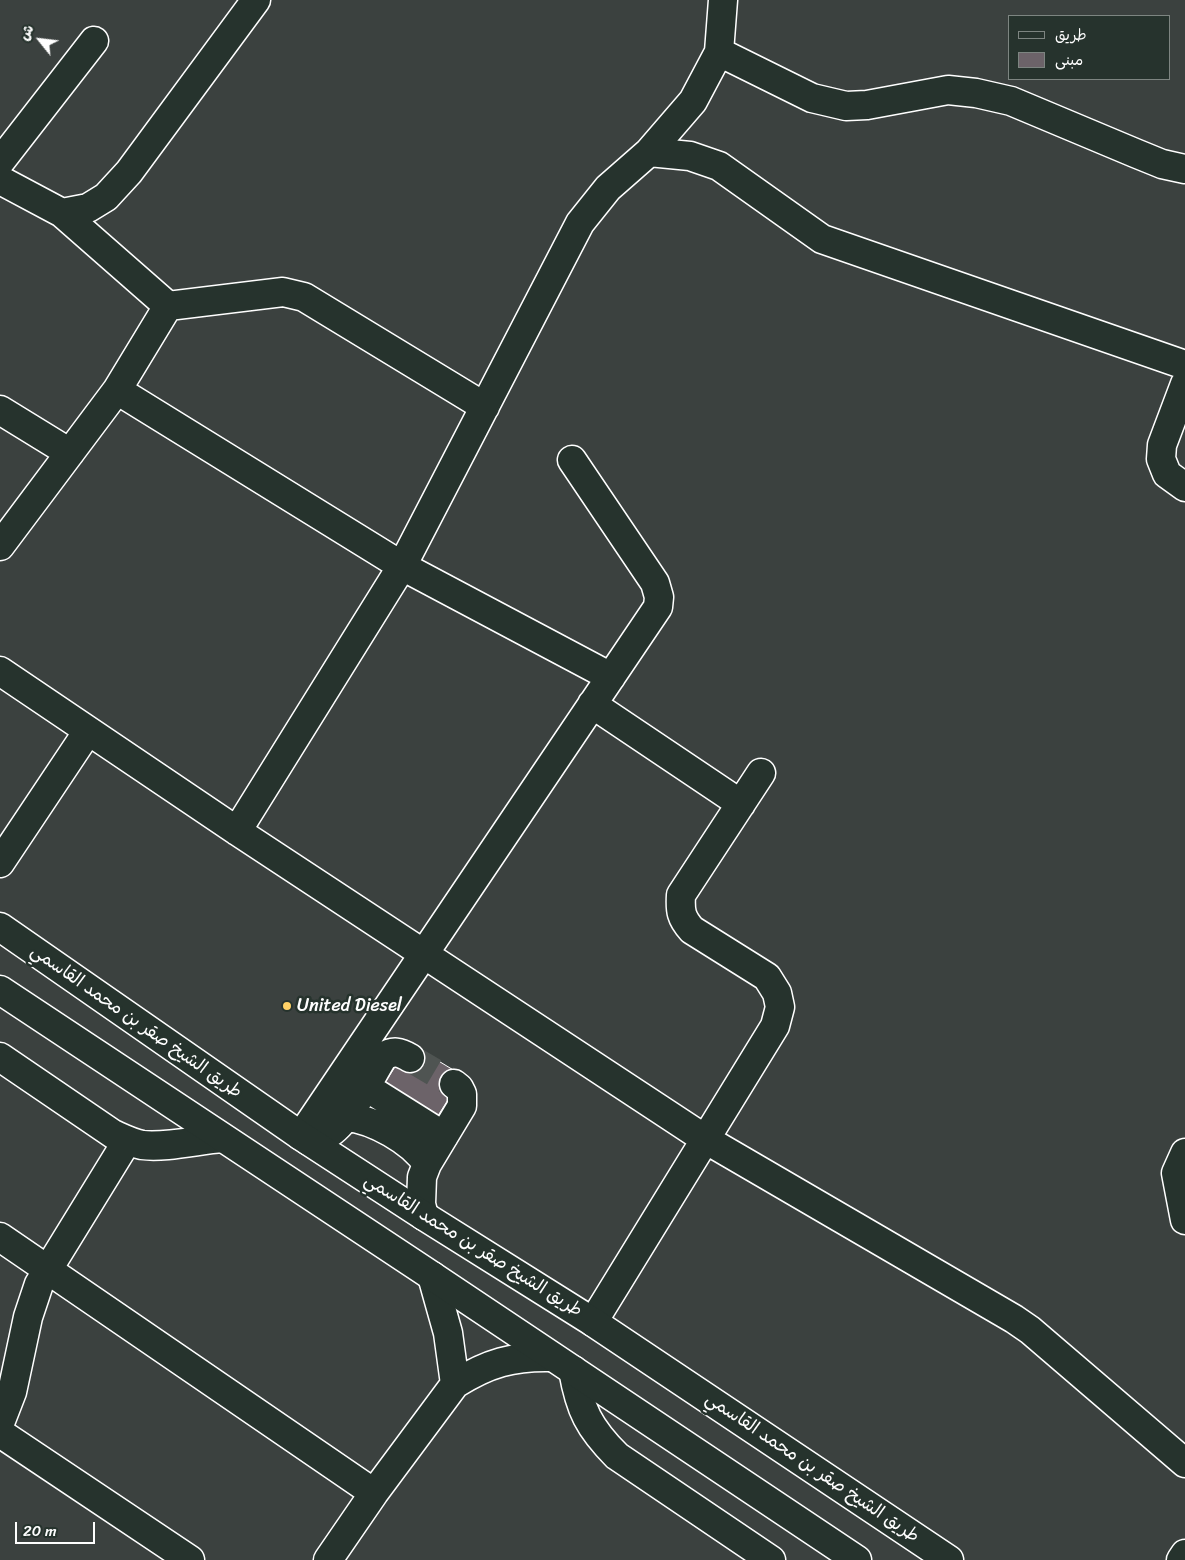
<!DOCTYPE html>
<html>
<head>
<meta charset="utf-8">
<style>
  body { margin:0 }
  #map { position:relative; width:1185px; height:1560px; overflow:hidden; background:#3b413f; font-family:Sriracha,"Playpen Sans Arabic",sans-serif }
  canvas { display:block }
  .legend { position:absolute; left:1008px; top:15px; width:162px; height:65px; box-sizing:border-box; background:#26332d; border:1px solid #7d8581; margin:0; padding:6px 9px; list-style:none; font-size:15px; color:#fff }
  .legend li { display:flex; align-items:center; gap:10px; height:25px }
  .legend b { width:25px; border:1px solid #7d8581 }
  .north { position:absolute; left:15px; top:15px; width:50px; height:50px; -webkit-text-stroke:4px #26332d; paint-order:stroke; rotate:299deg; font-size:14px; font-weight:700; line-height:20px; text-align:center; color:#fff }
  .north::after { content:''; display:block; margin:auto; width:18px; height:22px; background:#fff; clip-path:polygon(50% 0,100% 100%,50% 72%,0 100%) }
  .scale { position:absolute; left:15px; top:1522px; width:80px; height:22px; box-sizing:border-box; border:2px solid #fff; border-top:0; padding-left:6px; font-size:15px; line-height:18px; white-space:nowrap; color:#fff; -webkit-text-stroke:4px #26332d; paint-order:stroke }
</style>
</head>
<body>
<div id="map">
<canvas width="1185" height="1560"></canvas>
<ul class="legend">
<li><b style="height:6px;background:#26332d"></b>طريق</li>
<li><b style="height:14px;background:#6c6369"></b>مبنى</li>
</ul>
<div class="north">ش</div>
<div class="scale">20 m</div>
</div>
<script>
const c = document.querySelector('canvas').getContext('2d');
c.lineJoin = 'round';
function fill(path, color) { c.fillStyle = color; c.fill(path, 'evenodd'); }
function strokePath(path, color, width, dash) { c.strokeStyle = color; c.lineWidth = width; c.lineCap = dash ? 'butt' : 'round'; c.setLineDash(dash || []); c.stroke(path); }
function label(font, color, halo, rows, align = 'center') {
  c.font = font + ' Sriracha,"Playpen Sans Arabic",sans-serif'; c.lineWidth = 5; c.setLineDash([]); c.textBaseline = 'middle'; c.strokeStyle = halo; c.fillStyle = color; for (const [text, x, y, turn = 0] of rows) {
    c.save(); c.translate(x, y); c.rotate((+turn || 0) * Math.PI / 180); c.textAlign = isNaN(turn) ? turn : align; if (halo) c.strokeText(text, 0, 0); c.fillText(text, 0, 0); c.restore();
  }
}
const building = new Path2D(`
  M417,1048L460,1074L451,1095L434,1122L381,1089L398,1062Z`);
fill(building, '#6c6369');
strokePath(building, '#fff', 1);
strokePath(new Path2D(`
  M410,1058L454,1084`), '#4f5452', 28, [28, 14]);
const minor = new Path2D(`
  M719,52L812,98L846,106L867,105L948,90L976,93L1011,101L1135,153L1162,164L1185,169
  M649,152L690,156L719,166L822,239L1185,365
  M0,162L94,41
  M0,180L62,213L168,306L283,292L304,297L485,407
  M62,213L88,208L106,197L129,172L256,0
  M1185,384L1162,445L1161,459L1167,474L1185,487
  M117,390L402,566L611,677
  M0,410L70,453
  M0,546L117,390L168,306
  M0,671L237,831L705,1139L1014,1319L1030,1330L1185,1463
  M592,704L741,804
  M237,831L402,566L580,223L608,188L649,152L693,101L719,52L723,0
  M0,863L88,731
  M0,1057L113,1134C122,1138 132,1143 142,1145C165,1148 198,1140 222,1138
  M350,1077L444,1136
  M346,1117C373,1119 412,1141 427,1164
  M301,1136L658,607L659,597L655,583L572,460
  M309,1141C315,1139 322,1138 328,1134C348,1123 370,1078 383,1057C393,1050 400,1052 410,1058
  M1185,1153L1176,1173L1185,1220
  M424,1216L421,1204L422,1177L427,1164L462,1106V1094L459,1088L454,1084
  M0,1237L374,1493
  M432,1276L448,1333L455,1384
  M593,1322L775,1026L780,1007L777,993L767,977L692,930C681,918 680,911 681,895L761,773
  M573,1370C580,1410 589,1428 617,1456L771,1560
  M0,1423L12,1392L28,1317L39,1284L127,1141
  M0,1433L190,1560
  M328,1560L374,1493L455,1384C488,1363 513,1356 552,1357
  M1181,1560L1185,1554`);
const highway = new Path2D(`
  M0,927L301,1136L424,1216L593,1322L949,1560
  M0,990L432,1276L857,1560`);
strokePath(minor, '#fff', 31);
strokePath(highway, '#fff', 31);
strokePath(minor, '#26332d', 28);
strokePath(highway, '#26332d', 28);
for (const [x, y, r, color] of [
  [287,1006,5,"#ffd166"]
]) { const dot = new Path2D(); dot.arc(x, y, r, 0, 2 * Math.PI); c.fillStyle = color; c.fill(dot); strokePath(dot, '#26332d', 2); }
label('18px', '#fff', '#26332d', [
  ["United Diesel",297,1006]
], 'left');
label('18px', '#fff', '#26332d', [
  ["طريق الشيخ صقر بن محمد القاسمي",136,1022,35],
  ["طريق الشيخ صقر بن محمد القاسمي",473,1246,32],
  ["طريق الشيخ صقر بن محمد القاسمي",812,1468,34]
]);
</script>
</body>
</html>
